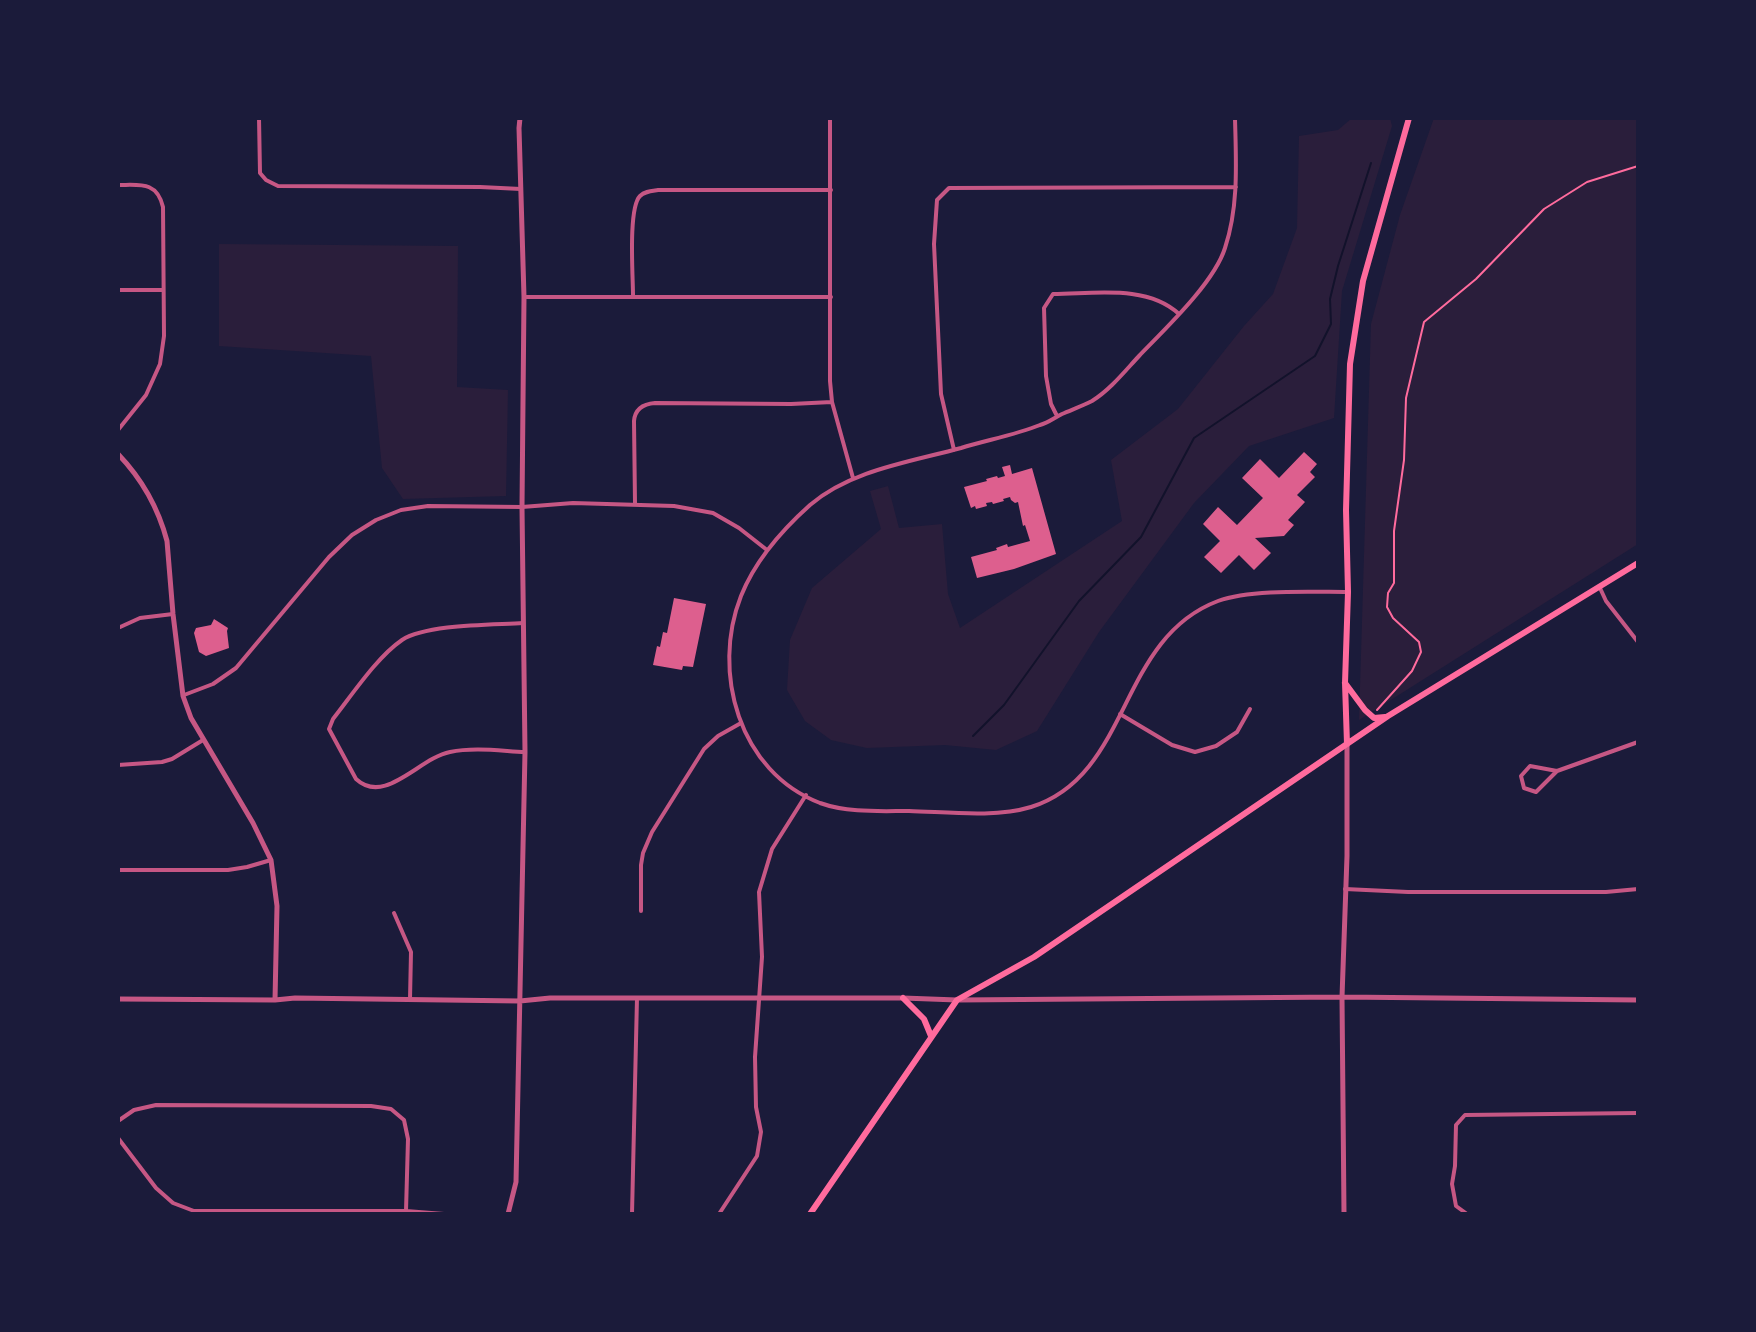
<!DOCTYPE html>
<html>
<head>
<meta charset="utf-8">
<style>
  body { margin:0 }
  #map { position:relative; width:1756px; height:1332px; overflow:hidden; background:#1b1b3a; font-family:"Public Sans",sans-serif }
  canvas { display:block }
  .frame { position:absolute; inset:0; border:120px solid #1b1b3a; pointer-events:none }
</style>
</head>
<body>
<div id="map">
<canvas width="1756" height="1332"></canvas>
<div class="frame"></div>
</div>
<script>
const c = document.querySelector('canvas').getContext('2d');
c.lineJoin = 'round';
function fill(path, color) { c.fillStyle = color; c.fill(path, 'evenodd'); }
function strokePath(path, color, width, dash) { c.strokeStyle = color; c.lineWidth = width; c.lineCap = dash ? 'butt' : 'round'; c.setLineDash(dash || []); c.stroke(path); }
fill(new Path2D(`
  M1352,118H1390L1392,126L1342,291L1334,418L1249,446L1194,503L1099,632L1037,731L996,750L945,745L867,748L831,740L805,721L787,690L790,640L812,588L881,529L870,491L888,486L899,528L942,524L948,594L960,628L1122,521L1111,460L1178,409L1244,326L1273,294L1297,228L1299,136L1338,130Z
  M1434,118H1638V544L1359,720L1371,324L1400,215Z
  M219,244L458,246L457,387L508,390L506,496L403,499L382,468L371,356L219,346Z`), '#2a1e3b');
strokePath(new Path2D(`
  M973,736L1004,705L1079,601L1141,537L1194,438L1315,356L1331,324L1330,299L1338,266L1371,163`), '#12122b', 2);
fill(new Path2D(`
  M1304,452L1317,464L1310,472L1315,477L1297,495L1305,502L1288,520L1294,525L1284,536L1255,538L1271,553L1254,570L1239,555L1221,573L1204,557L1220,541L1203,524L1218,507L1237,525L1263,498L1242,478L1260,459L1279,478Z
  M1010,465L1012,474L1032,468L1056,554L1014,569L977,578L971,557L997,550L996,548L1007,544L1008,547L1030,541L1025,525L1023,526L1018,502L1015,503L1011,500L1010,497L1003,499L1004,501L993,504L992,502L986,503L987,506L976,509L975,506L971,508L964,487L987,481L986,479L997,476L998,478L1005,476L1002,467Z
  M674,598L706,604L693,667L683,666L682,670L653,665L657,646L660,647L663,632L667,633Z
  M214,619L228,628L227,631L229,648L206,656L199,652L194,633L196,628L211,625Z`), '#dd5f8e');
strokePath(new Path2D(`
  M1377,710L1412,671L1421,652L1419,642L1393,618L1387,607L1388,593L1394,583V531L1404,460L1406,398L1424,322L1476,279L1544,209L1587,182L1638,166`), '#ff6b9d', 2);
strokePath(new Path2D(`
  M259,118L260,173L266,180L278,186L480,187L521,189
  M830,118V381L832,402L853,478
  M1235,118C1236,161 1239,206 1225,248C1214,283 1165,329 1139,356C1125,371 1110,390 1092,401C1082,406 1071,410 1062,414C1054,418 1048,423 1040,425C1015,435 987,440 961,448C910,462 851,470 810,505C782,530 755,561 741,596C711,672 739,772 820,803C848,813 879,811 909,811C947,812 995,818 1031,807C1132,775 1117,639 1218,601C1251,589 1311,592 1348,592
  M118,185C140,185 157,181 163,207L164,336L160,364L146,395L118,430
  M118,290H163
  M633,295C633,276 628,208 640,196C645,191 651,191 658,190H831
  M524,297H831
  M1057,416L1051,404L1046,376L1044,308L1053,294C1093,294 1147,284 1179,314
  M954,450L941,394L934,244L937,200L949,188L1236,187
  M635,503L634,421C635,409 643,404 655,403L791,404L832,402
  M1600,588L1606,601L1638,642
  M523,623C493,625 427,624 402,640C377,657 352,695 333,719L329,729L356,779C385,806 419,758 450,752C474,747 501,751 525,752
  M118,628L140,618L173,614
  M184,695L213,684L236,668L329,557L352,535L376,520L401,510L428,506L522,507L573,503L674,506L713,513L739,528L767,550
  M1120,714L1172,745L1195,752L1216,746L1237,732L1250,709
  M118,765L162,762L172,759L203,740
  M1557,771L1530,766L1521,776L1524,788L1536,792L1557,771L1638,742
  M118,870H228L247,867L271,860
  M1345,889L1408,892H1606L1638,889
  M641,911V865L643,853L652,832L704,749L718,736L741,723
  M394,913L411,952L410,999
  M118,1121L134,1110L156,1105L371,1106L391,1109L404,1120L408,1139L406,1211
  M118,1138L156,1188L173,1203L194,1211H406L444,1214
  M632,1214L637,998
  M719,1214L757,1156L761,1132L756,1107L755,1057L762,957L759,892L772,849L806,795
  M1467,1214L1456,1206L1452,1184L1455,1166L1456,1125L1465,1115L1638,1113`), '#c65784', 4);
strokePath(new Path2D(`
  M118,454C142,479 158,507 167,541L173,614L183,696L191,718L253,823L271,860L277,906L275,1000
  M118,999L275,1000L295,998L520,1001L550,998H903L957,1000L1342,997L1638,1000
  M508,1214L516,1182L525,752L522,507L524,297L519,128L520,118
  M1344,1214L1342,997L1347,856V745`), '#c65784', 5);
strokePath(new Path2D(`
  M1345,683L1365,710L1374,718L1385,717
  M1347,744L1345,683L1348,592L1346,510L1350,364L1363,281L1409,118
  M903,998L924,1019L931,1036
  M810,1214L957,1000L1034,957L1388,716L1638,563`), '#ff6b9d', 6);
</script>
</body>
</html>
